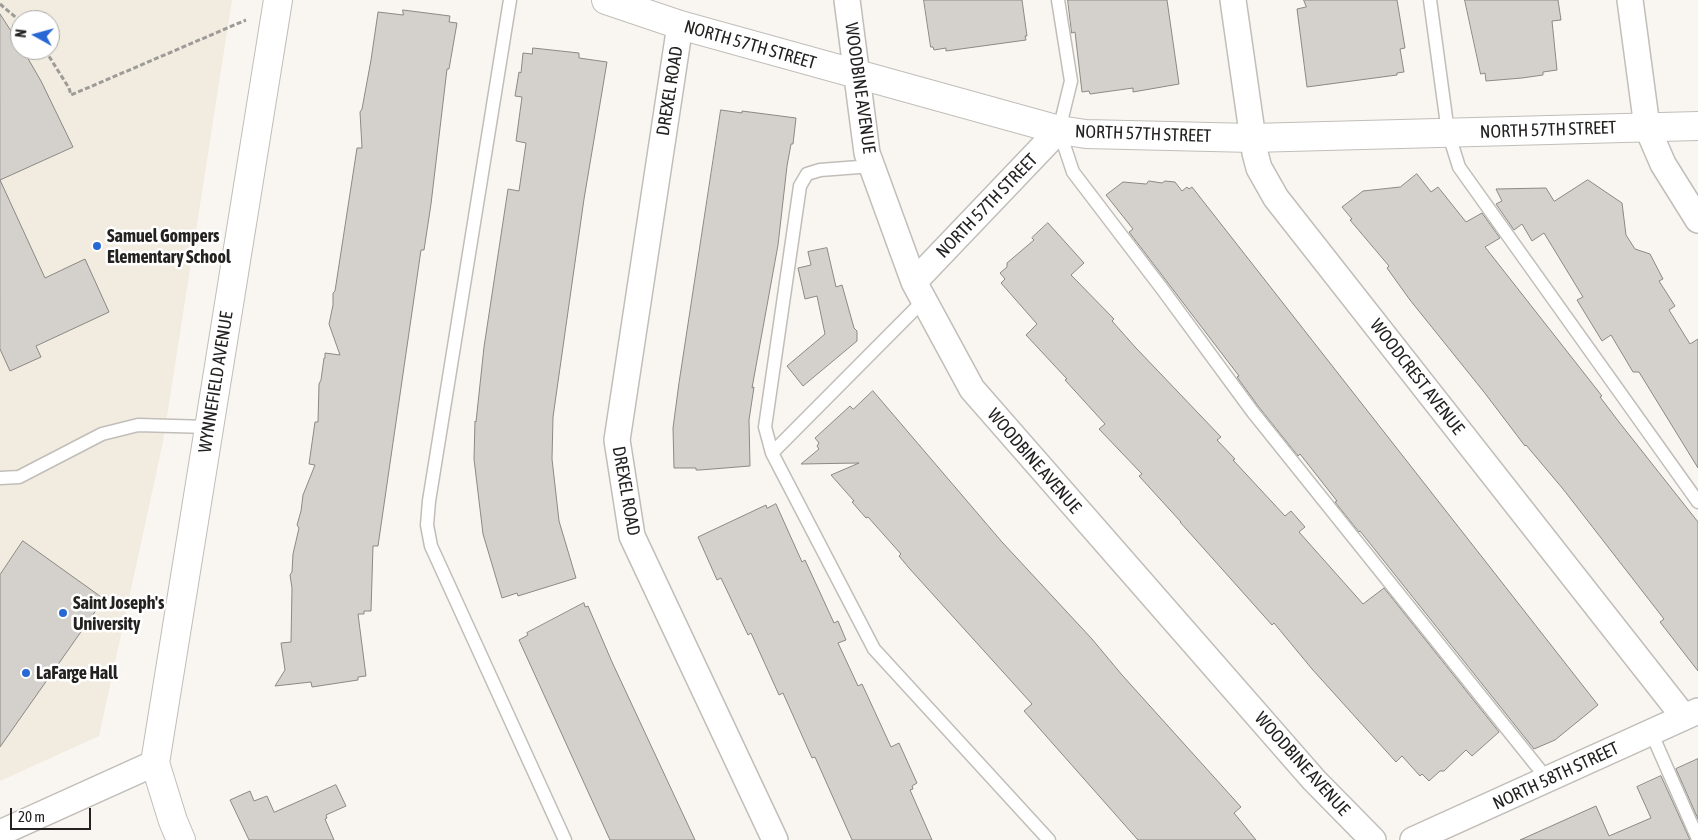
<!DOCTYPE html>
<html>
<head>
<meta charset="utf-8">
<style>
  body { margin:0 }
  #map { position:relative; width:1698px; height:840px; overflow:hidden; background:#f9f6f1; font-family:"Asap Condensed",sans-serif }
  canvas { display:block }
  .north { position:absolute; left:10px; top:10px; width:50px; height:50px; box-sizing:border-box; background:#fff; border:1px solid #a7a7a6; border-radius:50%; rotate:277deg; font-size:14px; font-weight:700; line-height:20px; text-align:center; color:#242221 }
  .north::after { content:''; display:block; margin:auto; width:18px; height:22px; background:#2768d4; clip-path:polygon(50% 0,100% 100%,50% 72%,0 100%) }
  .scale { position:absolute; left:10px; top:808px; width:81px; height:22px; box-sizing:border-box; border:2px solid #242221; border-top:0; padding-left:6px; font-size:15px; line-height:18px; white-space:nowrap; color:#242221; -webkit-text-stroke:4px #fff; paint-order:stroke }
</style>
</head>
<body>
<div id="map">
<canvas width="1698" height="840"></canvas>
<div class="north">N</div>
<div class="scale">20 m</div>
</div>
<script>
const c = document.querySelector('canvas').getContext('2d');
c.lineJoin = 'round';
function fill(path, color) { c.fillStyle = color; c.fill(path, 'evenodd'); }
function strokePath(path, color, width, dash) { c.strokeStyle = color; c.lineWidth = width; c.lineCap = dash ? 'butt' : 'round'; c.setLineDash(dash || []); c.stroke(path); }
function label(font, color, halo, rows, align = 'center') {
  c.font = font + ' "Asap Condensed",sans-serif'; c.lineWidth = 5; c.setLineDash([]); c.textBaseline = 'middle'; c.strokeStyle = halo; c.fillStyle = color; for (const [text, x, y, turn = 0] of rows) {
    c.save(); c.translate(x, y); c.rotate((+turn || 0) * Math.PI / 180); c.textAlign = isNaN(turn) ? turn : align; if (halo) c.strokeText(text, 0, 0); c.fillText(text, 0, 0); c.restore();
  }
}
fill(new Path2D(`
  M0,0H232L163,442L99,736L0,781ZM20,20H50V50H20Z`), '#f2ebe0');
const building = new Path2D(`
  M924,0H1022L1027,36H1025L1026,40L946,51V48L934,50L933,47H931Z
  M1068,0H1167L1179,84L1133,92V88L1090,94L1089,91L1082,92L1075,32L1072,33Z
  M1304,0H1397L1405,48L1400,49L1404,72L1397,73V75L1307,87L1297,9L1306,7Z
  M1465,0H1558L1561,20L1552,21L1557,70L1543,72V75L1522,78L1486,81L1485,73L1481,74Z
  M403,10L450,16L449,22L457,23L449,69H447L431,204L424,250H421L378,546H373L371,611H364V614H358L366,676L358,677V680L312,687L311,682L275,686L285,670L281,643L291,642L292,588L290,575L292,572L293,554L299,528L297,525L301,511L303,495L315,465L309,464L315,422H318L319,384L321,380L324,358H325V353L340,355L329,324L333,305V293L335,291L357,148H362L360,112L362,109L371,60L377,19L378,12L403,15Z
  M0,14L20,45V50H23L41,81L73,147L0,180L45,278L85,259L109,312L36,346L41,357L10,371L0,349Z
  M533,48L579,53V58L607,62L584,199L553,417L552,459L559,521L576,578L518,596L517,593L502,598L483,534L474,459L475,421L476,422L484,347L508,189L519,191L526,143L516,141L522,97L515,96L519,72L521,73L523,53L532,54Z
  M721,110L742,113V111L796,118L793,144H791L787,166L778,245L752,388L754,387L749,420L750,466L700,470H696V468H674L673,428L679,383Z
  M1417,174L1431,192L1438,187L1466,222L1482,213L1500,238L1485,247L1602,396L1600,397L1619,422L1698,522V671L1660,622L1664,619L1563,489L1526,445L1525,446L1484,392L1410,300L1387,268L1389,266L1350,220L1352,219L1342,207L1363,191L1400,187Z
  M1588,180L1622,203L1626,235L1635,249L1650,254L1663,279L1659,281L1675,306L1669,310L1690,344L1698,339V468L1639,372H1633L1611,335L1602,341L1577,300L1583,297L1544,233L1532,241L1522,224L1514,230L1496,204L1502,201L1496,189L1546,188L1554,201Z
  M1149,181L1162,183L1165,181L1175,182L1182,191L1187,187L1189,189L1192,187L1598,705L1555,740L1534,749L1360,531L1359,532L1335,502L1337,501L1300,454L1298,456L1258,406L1237,377L1239,376L1129,232L1133,229L1106,195L1123,182L1146,184Z
  M1048,223L1084,263L1071,275L1114,319L1112,321L1136,348L1221,437L1217,440L1235,459L1233,460L1285,516L1291,511L1305,527L1299,532L1363,604L1384,588L1499,732L1472,756L1466,750L1444,771H1440L1429,781L1422,774L1420,776L1402,756L1396,762L1312,669L1274,623L1272,625L1180,522H1181L1139,476L1142,474L1099,429L1105,424L1065,380L1067,379L1026,335L1037,324L1001,283L1005,279L1000,273L1007,267V263L1034,240L1032,238Z
  M827,248L836,287L842,285L854,328L857,331V341L803,386L787,366L825,334L817,296L805,299L798,268L811,265L808,252Z
  M873,391L1002,542L1092,639L1122,675L1241,807L1234,813L1256,840H1138L1024,711L1032,704L909,568L899,556L901,554L868,517L866,518L852,502L854,501L831,475L859,463L801,464L819,449L817,446L819,443L815,438L850,406L853,409Z
  M776,504L802,562L805,560L834,623L838,621L846,640L838,643L858,686L862,684L891,747L899,743L917,783L912,786L913,789L910,790L932,840H852L815,757L812,758L783,693L779,695L751,633L748,635L721,578L717,580L698,537L766,505L767,508Z
  M23,541L104,599L0,747V575Z
  M584,603L585,607L588,606L612,662L695,840H610L519,640L528,635L527,633Z
  M1698,759V819L1676,769Z
  M1661,776L1690,840H1520L1596,806L1609,836L1651,818L1637,787Z
  M336,785L346,806L326,815L327,818L325,819L334,840H249L230,800L250,791L254,801L267,796L274,812Z`);
fill(building, '#d4d1cd');
strokePath(building, '#8b8984', 1);
const lane = new Path2D(`
  M510,0L429,501L427,525L431,546L565,840
  M1058,0L1071,81L1059,130L1073,172L1163,290L1252,411L1548,780
  M1430,0L1448,132L1459,167L1698,502
  M872,166L820,170L807,174L800,186L765,427L772,453L874,649L1049,840
  M772,453L924,300
  M0,478L19,477L102,434L138,425L209,427
  M1651,732L1698,839`);
const street = new Path2D(`
  M847,0L867,153L914,282L972,389L1314,780L1373,840
  M1233,0L1255,153L1259,168L1276,198L1684,717
  M1630,0L1647,127L1663,164L1698,220
  M680,25L617,440L632,536L775,840
  M914,282L1059,130
  M0,833L155,763
  M1413,840L1698,711`);
const secondary = new Path2D(`
  M606,0L680,25L1059,130L1086,134L1252,138L1698,126
  M181,840L173,821L155,763L278,0`);
strokePath(lane, '#c1beb9', 15);
strokePath(street, '#c1beb9', 28);
strokePath(secondary, '#c1beb9', 30);
strokePath(new Path2D(`
  M0,4L20,21
  M45,50L69,88L71,95L246,20`), '#9d9b97', 3, [5, 2.5]);
strokePath(lane, '#fff', 12);
strokePath(street, '#fff', 25);
strokePath(secondary, '#fff', 28);
for (const [x, y, r, color] of [
  [97,246,5,"#2768d4"],
  [63,613,5,"#2768d4"],
  [26,673,5,"#2768d4"]
]) { const dot = new Path2D(); dot.arc(x, y, r, 0, 2 * Math.PI); c.fillStyle = color; c.fill(dot); strokePath(dot, '#fff', 2); }
label('18px', '#242221', '#fff', [
  ["NORTH 57TH STREET",750,45,16],
  ["WOODBINE AVENUE",860,88,82],
  ["DREXEL ROAD",670,91,-81],
  ["NORTH 57TH STREET",1548,130,-2],
  ["NORTH 57TH STREET",1143,134,2],
  ["NORTH 57TH STREET",987,206,-46],
  ["WOODCREST AVENUE",1417,377,52],
  ["WYNNEFIELD AVENUE",216,382,-81],
  ["WOODBINE AVENUE",1034,461,49],
  ["DREXEL ROAD",626,491,80],
  ["WOODBINE AVENUE",1302,764,48],
  ["NORTH 58TH STREET",1556,776,-25]
]);
label('bold 18px', '#242221', '#fff', [
  ["Samuel Gompers",107,236],
  ["Elementary School",107,257],
  ["Saint Joseph's",73,603],
  ["University",73,624],
  ["LaFarge Hall",36,673]
], 'left');
</script>
</body>
</html>
